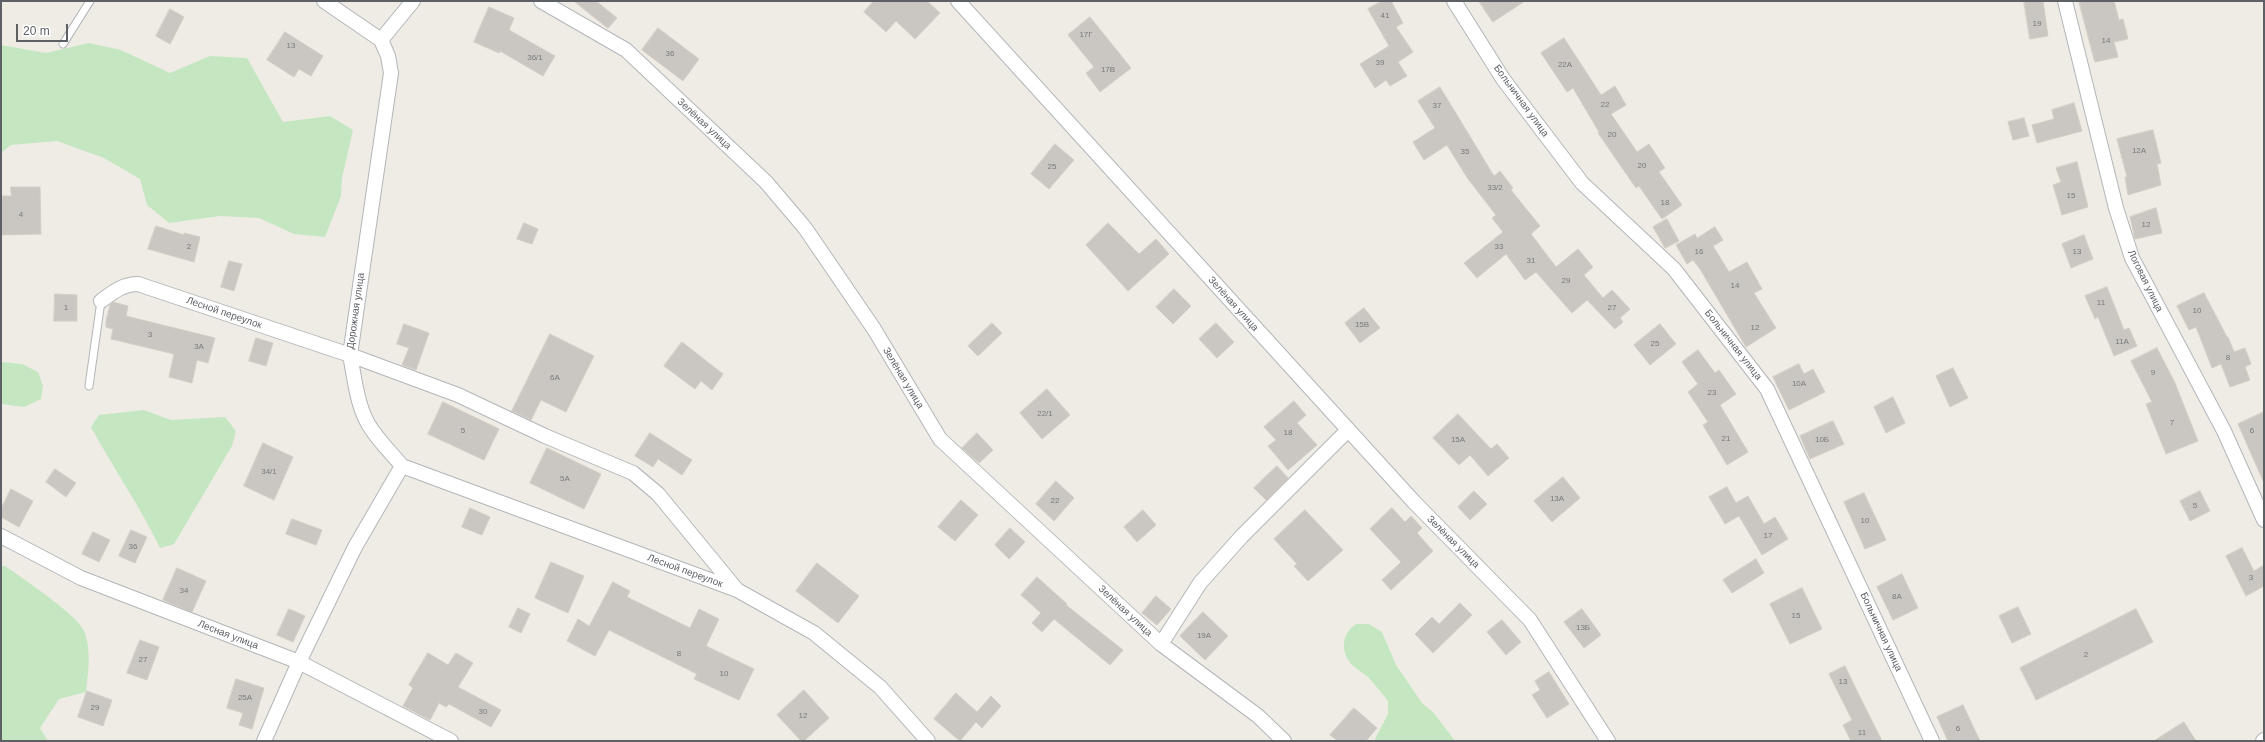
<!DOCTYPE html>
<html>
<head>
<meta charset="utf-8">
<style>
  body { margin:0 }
  #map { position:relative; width:2265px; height:742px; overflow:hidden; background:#efece5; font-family:Arial,sans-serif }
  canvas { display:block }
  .frame { position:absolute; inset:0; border:2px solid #5d6166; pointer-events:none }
  .scale { position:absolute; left:16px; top:24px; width:52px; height:18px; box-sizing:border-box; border:2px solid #5d6166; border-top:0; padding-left:5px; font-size:12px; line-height:14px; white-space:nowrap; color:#5d6166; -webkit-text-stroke:3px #fff; paint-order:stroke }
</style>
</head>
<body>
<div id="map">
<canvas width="2265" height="742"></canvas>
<div class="frame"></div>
<div class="scale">20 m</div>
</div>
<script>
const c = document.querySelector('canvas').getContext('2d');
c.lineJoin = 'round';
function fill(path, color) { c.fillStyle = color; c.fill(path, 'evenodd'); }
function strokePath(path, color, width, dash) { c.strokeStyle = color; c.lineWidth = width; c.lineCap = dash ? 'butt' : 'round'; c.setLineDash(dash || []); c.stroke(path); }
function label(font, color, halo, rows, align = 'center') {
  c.font = font + ' Arial,sans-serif'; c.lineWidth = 3; c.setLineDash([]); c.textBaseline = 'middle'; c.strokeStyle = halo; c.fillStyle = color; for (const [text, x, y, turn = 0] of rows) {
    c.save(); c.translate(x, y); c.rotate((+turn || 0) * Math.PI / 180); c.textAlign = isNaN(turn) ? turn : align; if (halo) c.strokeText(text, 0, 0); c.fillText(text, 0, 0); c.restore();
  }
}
fill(new Path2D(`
  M89,43L121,50L170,73L210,56L247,58L283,122L330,116L353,130L342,178L341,196L325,237L294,234L259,218L220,216L169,223L147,205L140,179L104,158L57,141L11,145L1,153V45L46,53Z
  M1,362L22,364L38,372L43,386L41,399L24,407L1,404Z
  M144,410L171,420L225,417L236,431L232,446L174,544L160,548C140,506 113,468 91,427L99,415Z
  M1,566H5C21,577 79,616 84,631C92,651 88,672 86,692L59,699L40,728L48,741H1Z
  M1356,624H1369L1382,632L1396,665L1422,703L1434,713L1455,741H1374L1388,714V701C1382,693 1375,685 1368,677C1363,673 1358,670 1353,666C1340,653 1341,634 1356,624Z`), '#c4e7c1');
const building = new Path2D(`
  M574,1H596L617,18L608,28Z
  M874,1H927L940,13L915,39L896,21L886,32L864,12Z
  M1382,1H1391L1403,23L1396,27L1413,52L1398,62L1407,76L1390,86L1386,80L1375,88L1360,64L1389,46L1368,9Z
  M1479,1H1525L1493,22Z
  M2024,1H2043L2048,36L2030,39Z
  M2079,1H2114L2119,20L2123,19L2128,39L2114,42L2118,57L2095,62Z
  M489,7L514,18L509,30L555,56L543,76L500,51L499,53L474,42Z
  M170,9L184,17L170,44L156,36Z
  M1090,17L1131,68L1100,92L1086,73L1094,67L1068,35Z
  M658,28L699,59L683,81L642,50Z
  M285,32L323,56L311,76L299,69L294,77L267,60Z
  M1564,38L1601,95L1615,86L1626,105L1611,114L1637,152L1649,144L1665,168L1659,172L1682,205L1662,219L1639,186L1636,188L1598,133L1599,132L1573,88L1567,92L1541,53Z
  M1440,87L1494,176L1500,171L1513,188L1511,190L1540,226L1531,234L1556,267L1578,249L1593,267L1584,275L1603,298L1612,290L1630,309L1620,318L1623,322L1615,329L1587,300L1572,313L1536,272L1525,280L1506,254L1477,278L1464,263L1503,232L1492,218L1496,215L1468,179L1447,145L1424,160L1413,142L1435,128L1418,101Z
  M2074,103L2082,131L2037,143L2032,125L2054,119L2052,110Z
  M2024,118L2029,136L2013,140L2008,122Z
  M2153,130L2161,163L2157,164L2161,185L2128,195L2125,177H2127L2117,139Z
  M1055,144L1074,160L1049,189L1031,174Z
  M2077,162L2088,207L2062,215L2053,185L2061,182L2056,168Z
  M11,187H40L41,234L1,235V196H11Z
  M2156,208L2162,233L2135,239L2130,217Z
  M1667,219L1679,241L1665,248L1653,227Z
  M524,223L538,229L532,244L517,239Z
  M1108,223L1139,254L1156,239L1169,254L1128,291L1086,245Z
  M156,226L184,235V233L200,237L194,262L148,249Z
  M1715,227L1723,240L1713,246L1729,272L1747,262L1762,289L1754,293L1776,328L1746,347L1700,269L1693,260L1687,264L1676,245L1695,234L1697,238Z
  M2084,235L2093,259L2071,268L2062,244Z
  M229,261L242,264L234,291L221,287Z
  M2107,287L2124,330L2129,328L2137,346L2114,356L2098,317L2095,319L2085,296Z
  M1174,289L1191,306L1173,324L1156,307Z
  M2204,293L2227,337H2228L2234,352L2245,348L2251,364L2245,367L2250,380L2230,387L2221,364L2212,368L2196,327L2189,330L2177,306Z
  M55,294L77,295V321H54Z
  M113,302L128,306L126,316L215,338L208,363L197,360L192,383L169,377L174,354L111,339L113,329L106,327V321L110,305Z
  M1364,308L1380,328L1360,343L1345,323Z
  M992,323L1002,333L978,356L968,346Z
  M1216,323L1234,342L1217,358L1199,339Z
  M404,324L429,333L416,370L402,365L409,348L397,344Z
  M1660,324L1676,344L1650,365L1634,345Z
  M550,334L594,356L566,412L541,400L531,420L512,411Z
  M256,338L273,343L266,366L249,361Z
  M682,342L723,374L712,390L701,381L695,389L664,366Z
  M2157,348L2175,383L2198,441L2166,454L2146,404L2152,402L2131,361Z
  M1698,350L1715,373L1719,370L1736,394L1720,405L1748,452L1727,465L1703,425L1708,422L1688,392L1698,384L1682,362Z
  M1799,364L1804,374L1813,369L1825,392L1789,410L1773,377Z
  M1953,368L1968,398L1950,407L1936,376Z
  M1047,389L1070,415L1042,439L1020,413Z
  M1893,397L1905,423L1886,433L1874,407Z
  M1294,401L1306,415L1297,423L1317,445L1288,470L1268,446L1276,440L1264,427Z
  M443,402L499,429L484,460L428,434Z
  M2264,412V483L2238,424Z
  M1458,414L1491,449L1497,444L1509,458L1488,476L1470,455L1459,465L1433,438Z
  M1833,421L1844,444L1810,459L1800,436Z
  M650,433L692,460L682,475L658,459L653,467L635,456Z
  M977,433L993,450L979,463L962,448Z
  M263,443L293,457L274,500L244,486Z
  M547,448L601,474L584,509L530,483Z
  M1277,466L1288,478L1266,500L1254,488Z
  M55,469L76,483L66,497L46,482Z
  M1563,477L1580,498L1552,522L1534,501Z
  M1056,481L1074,498L1054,521L1036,504Z
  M1727,487L1736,503L1748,496L1764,524L1775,517L1788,539L1762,555L1739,516L1725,524L1709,497Z
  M11,489L33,501L19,527L1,517V509Z
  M1474,491L1487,504L1470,520L1458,507Z
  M2200,491L2210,511L2190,521L2180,501Z
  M1864,493L1886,540L1865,549L1844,502Z
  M961,500L978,515L955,541L938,527Z
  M470,508L490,517L482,535L462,527Z
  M1392,508L1405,522L1411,516L1422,528L1417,533L1433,551L1391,590L1382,580L1401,562L1370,529Z
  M1143,510L1156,525L1137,542L1124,527Z
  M1305,510L1343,550L1308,581L1294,566L1297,564L1274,539Z
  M292,519L322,530L316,545L286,534Z
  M1010,528L1025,542L1009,559L995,545Z
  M131,530L147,537L135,563L119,556Z
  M93,532L110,540L99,562L82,554Z
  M2242,548L2254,571L2264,565V586L2246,596L2226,556Z
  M1756,559L1764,573L1732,593L1723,580Z
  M551,562L584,576L568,613L535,598Z
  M817,563L859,596L838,623L796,591Z
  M177,568L206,581L192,612L163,600Z
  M1902,574L1918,608L1893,620L1877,587Z
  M1037,577L1067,604L1066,605L1123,650L1110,665L1054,619L1042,632L1032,623L1041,613L1021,595Z
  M613,582L630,591L627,597L690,628L699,609L719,619L706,646L754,669L739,700L694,679L697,674L609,630L595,656L567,641L578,619L589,626Z
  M1802,588L1822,629L1790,644L1770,604Z
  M1156,596L1171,609L1157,625L1142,613Z
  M1460,603L1472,615L1433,653L1415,634L1432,617L1439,624Z
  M2018,607L2031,634L2012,643L1999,616Z
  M518,608L530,614L521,633L509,627Z
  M289,609L305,616L293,642L277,635Z
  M1582,609L1601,635L1584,648L1564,622Z
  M2136,609L2153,642L2036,700L2020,668Z
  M1203,612L1228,636L1205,660L1180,636Z
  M1502,620L1521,642L1506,655L1487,632Z
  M140,640L159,647L147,680L127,673Z
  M428,653L448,665L456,653L473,663L458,687L501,710L491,727L449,704L446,707L439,703L430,720L403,706L413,688L409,685Z
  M1845,666L1857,691L1882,741H1851L1843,725L1852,720L1829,674Z
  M1549,672L1569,704L1547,718L1532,695L1540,690L1535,681Z
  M236,679L264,688L252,729L239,725L243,713L227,708Z
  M804,690L829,718L804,741H801L777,715Z
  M87,691L112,700L103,726L78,717Z
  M956,693L977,712L991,696L1001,706L982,728L976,722L960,741L934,719Z
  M1963,705L1980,741H1948L1937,717Z
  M1354,708L1377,728L1366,741H1338L1330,735Z
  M2184,722L2196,741H2154Z`);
fill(building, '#cac7c2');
strokePath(building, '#d4cdc3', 1);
const lane = new Path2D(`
  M63,44L90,1
  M89,386L101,301`);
const street = new Path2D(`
  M541,1L626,50L766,182L805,228L874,329L940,439L1161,644L1258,716L1284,741
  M958,1L1414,502L1530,620L1608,741
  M1454,1L1503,79L1582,183L1674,269L1767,389L1932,741
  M2065,1L2116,208L2132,258L2224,431L2264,520
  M381,40L413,1
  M101,301C113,292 123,284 138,284L350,355L458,395L545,436L633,473L658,494L737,590
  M402,466L737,590L814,633L880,687L928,741
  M1,536L81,578L299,662L451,741
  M1161,644L1200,583L1242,536L1348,430
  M264,741L299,662L355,547L402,466C392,454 381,443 372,430C357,409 355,380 350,355L391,73L388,56L381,40L324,1
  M2263,741L2264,740`);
strokePath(lane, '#b2b6ba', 9);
strokePath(street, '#b2b6ba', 16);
strokePath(lane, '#fff', 7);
strokePath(street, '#fff', 14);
label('8px', '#787a7d', null, [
  ["41",1385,16],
  ["19",2037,24],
  ["17Г",1086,35],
  ["14",2106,41],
  ["13",291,46],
  ["36",670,54],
  ["36/1",535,58],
  ["39",1380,63],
  ["22А",1565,65],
  ["17В",1108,70],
  ["22",1605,105],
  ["37",1437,106],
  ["20",1612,135],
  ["12А",2139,151],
  ["35",1465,152],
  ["20",1642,166],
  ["25",1052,167],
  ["33/2",1495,188],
  ["15",2071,196],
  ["18",1665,203],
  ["4",21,215],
  ["12",2146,225],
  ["2",189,247],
  ["33",1499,247],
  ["16",1699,252],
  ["13",2077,252],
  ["31",1531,261],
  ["29",1566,281],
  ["14",1735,286],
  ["11",2101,303],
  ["1",66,308],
  ["27",1612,308],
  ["10",2197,311],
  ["15В",1362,325],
  ["12",1755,328],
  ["3",150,335],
  ["11А",2122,342],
  ["25",1655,344],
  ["3А",199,347],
  ["8",2228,358],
  ["9",2153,373],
  ["6А",555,378],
  ["10А",1799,384],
  ["23",1712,393],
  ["22/1",1045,414],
  ["7",2172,423],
  ["5",463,431],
  ["6",2252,431],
  ["18",1288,433],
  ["21",1726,439],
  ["15А",1458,440],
  ["10Б",1822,440],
  ["34/1",269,472],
  ["5А",565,479],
  ["13А",1557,499],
  ["22",1055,501],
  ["5",2195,506],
  ["10",1865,521],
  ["17",1768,536],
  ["36",133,547],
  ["3",2251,578],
  ["34",184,591],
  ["8А",1897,597],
  ["15",1796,616],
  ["13Б",1583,628],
  ["19А",1204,636],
  ["8",679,654],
  ["2",2086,655],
  ["27",143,660],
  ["10",724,674],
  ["13",1843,682],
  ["25А",245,698],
  ["29",95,708],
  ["30",483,712],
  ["12",803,716],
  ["6",1958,729],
  ["11",1862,733]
]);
label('10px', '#5d6166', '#fff', [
  ["Больничная улица",1521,101,54],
  ["Зелёная улица",704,124,43],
  ["Логовая улица",2145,281,64],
  ["Зелёная улица",1233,304,48],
  ["Дорожная улица",356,311,-82],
  ["Лесной переулок",224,313,19],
  ["Больничная улица",1733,345,52],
  ["Зелёная улица",903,378,59],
  ["Зелёная улица",1453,542,45],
  ["Лесной переулок",685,571,20],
  ["Зелёная улица",1125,611,43],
  ["Больничная улица",1881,632,65],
  ["Лесная улица",228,635,21]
]);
</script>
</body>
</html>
